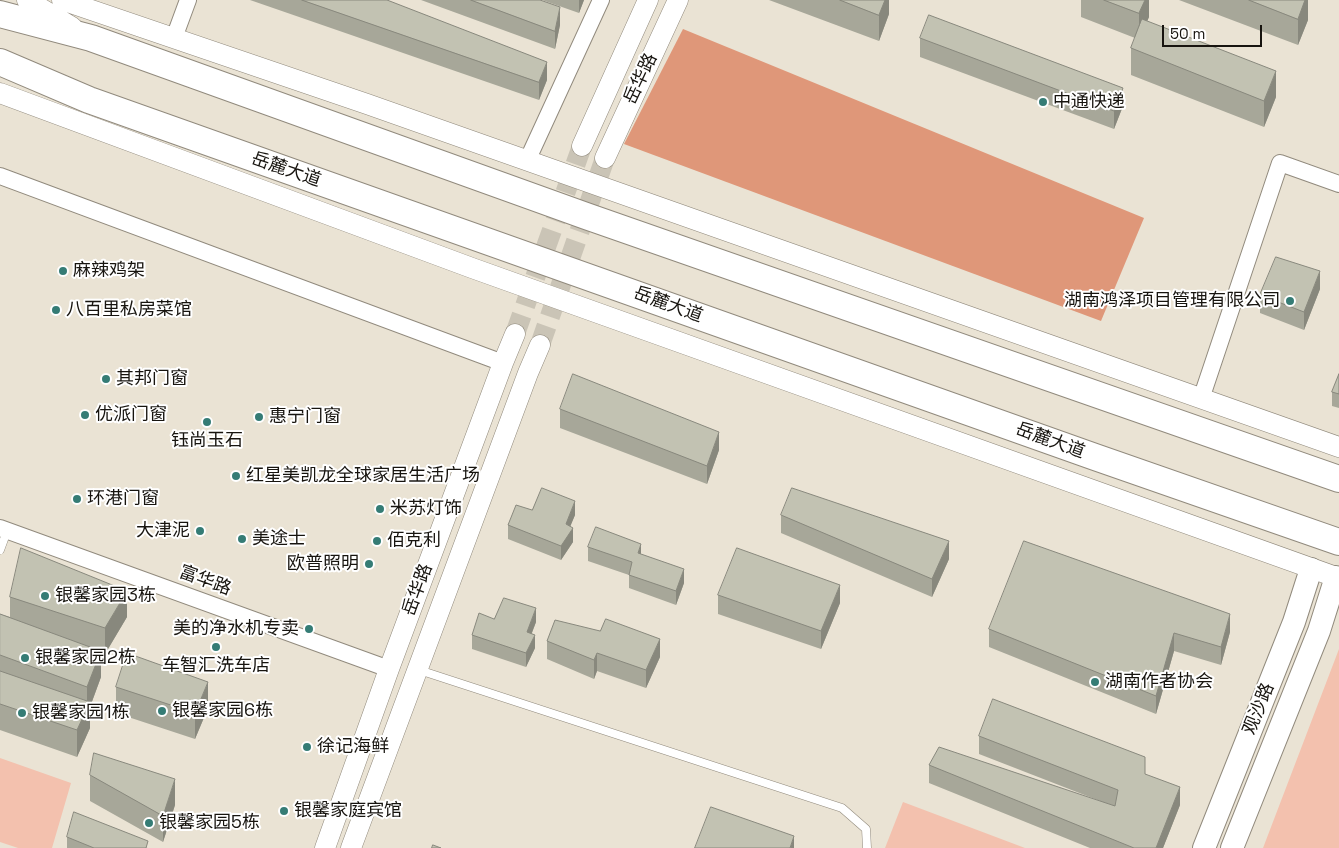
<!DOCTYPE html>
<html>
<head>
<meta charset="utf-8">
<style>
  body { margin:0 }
  #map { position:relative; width:1339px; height:848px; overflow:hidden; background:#eae3d4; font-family:"Space Grotesk",sans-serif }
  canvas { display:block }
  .scale { position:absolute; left:1162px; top:25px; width:100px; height:22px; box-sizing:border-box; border:2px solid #17140f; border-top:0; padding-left:6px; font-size:15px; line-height:18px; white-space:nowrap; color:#17140f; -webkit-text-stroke:4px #fff; paint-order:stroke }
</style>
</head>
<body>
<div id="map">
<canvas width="1339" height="848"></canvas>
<div class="scale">50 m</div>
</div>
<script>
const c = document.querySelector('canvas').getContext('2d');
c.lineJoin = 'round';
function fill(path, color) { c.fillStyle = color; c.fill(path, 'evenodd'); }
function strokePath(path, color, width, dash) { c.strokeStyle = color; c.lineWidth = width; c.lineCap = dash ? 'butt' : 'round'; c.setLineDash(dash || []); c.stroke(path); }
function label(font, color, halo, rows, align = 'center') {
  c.font = font + ' "Space Grotesk","Noto Sans SC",sans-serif'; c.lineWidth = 4; c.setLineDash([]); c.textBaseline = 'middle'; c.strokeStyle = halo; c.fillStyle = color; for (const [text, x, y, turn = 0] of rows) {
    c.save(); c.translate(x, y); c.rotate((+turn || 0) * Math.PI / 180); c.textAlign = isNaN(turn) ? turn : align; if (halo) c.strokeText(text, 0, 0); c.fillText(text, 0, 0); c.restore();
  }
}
fill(new Path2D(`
  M1339,649V848H1263Z
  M0,758L71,783L52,848H18L0,842Z
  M903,802L1025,848H885Z`), '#f3c1ae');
fill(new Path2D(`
  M683,29L1144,218L1101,321L624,144Z`), '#df9779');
strokePath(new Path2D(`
  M515,334L582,146
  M540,345L605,158`), '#cac4b6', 20, [20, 10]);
const service = new Path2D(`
  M0,550L7,531
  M419,670L842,808L866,829L867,848`);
const minor = new Path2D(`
  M174,38L188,0
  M527,161L601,0
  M0,176L503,363
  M1201,399L1280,163L1339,184
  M0,528L389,669`);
const tertiary = new Path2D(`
  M27,0L72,27
  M62,0L367,104L1339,447
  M0,93L472,268L1339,578
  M582,146L648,0
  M605,158L678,0
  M325,848L389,669L503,363L515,334
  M351,848L528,373L540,345`);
const secondary = new Path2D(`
  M1204,848L1294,622L1311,569
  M1232,848L1319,631L1336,577`);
const trunk = new Path2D(`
  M0,14L91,38L586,216L1339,479
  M0,62L89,100L1095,457L1339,542`);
strokePath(service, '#918a7d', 9);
strokePath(minor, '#918a7d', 18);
strokePath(tertiary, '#918a7d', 21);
strokePath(secondary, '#918a7d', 24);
strokePath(trunk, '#918a7d', 28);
strokePath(service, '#fff', 8);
strokePath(minor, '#fff', 16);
strokePath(tertiary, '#fff', 20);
strokePath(secondary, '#fff', 22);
strokePath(trunk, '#fff', 26);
fill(new Path2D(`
  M250,0H387L547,80L539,100Z
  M421,0H540L560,25L555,49Z
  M542,0H584L579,13Z
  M769,0H889V14L879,41Z
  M1081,0H1149V17L1147,21L1276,97L1264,127L1131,75V48L1135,38L1081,17Z
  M1179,0H1308V20L1298,45Z
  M920,38L1123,106L1114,129L920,57Z
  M1320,289L1304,330L1260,313V295Z
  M1339,374V408L1332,406V392Z
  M560,409L719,450L707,484L560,428Z
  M532,510L575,515L570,526L573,542L561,560L508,539V525Z
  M781,515L949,559L932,597L781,533Z
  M588,547L641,554L684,583L676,605L629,588V575L588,561Z
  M718,595L840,603L821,649L718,614Z
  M10,597L127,617L105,654L101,653V677L90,707V728L77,757L0,730V614L10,617Z
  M494,619L536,622L532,633L535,648L526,667L472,649V635Z
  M989,629L1230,632L1221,665L1174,651L1156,714L989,647Z
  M547,641L660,657L646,688L597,671L594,679L547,659Z
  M116,687L208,708L195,739L116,713Z
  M979,736L1145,774L1180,805L1163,848H1090L929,783V765L1100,801L979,754Z
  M90,775L175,805L163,842L90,801Z
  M67,837L148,848H67Z`), '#a7a799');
fill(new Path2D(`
  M579,0H584L579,13Z
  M885,0H889V14L879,41V15Z
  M1145,0H1149V17L1139,40V13Z
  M1305,0H1308V20L1298,45V19Z
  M560,7V25L555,49V31Z
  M547,62V80L539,100V82Z
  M1276,71V97L1264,127V101Z
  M1123,88V106L1114,129V111Z
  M1320,271V289L1304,330V312Z
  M719,432V450L707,484V466Z
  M575,501V515L566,537V524Z
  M573,528V542L561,560V546Z
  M949,541V559L932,597V579Z
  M641,544V558L638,553Z
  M684,569V583L676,605V591Z
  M840,585V603L821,649V631Z
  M127,591V617L105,654V628Z
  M536,608V622L527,645V632Z
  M1230,614V632L1221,665V647Z
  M1174,633V651L1156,714V696Z
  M535,635V648L526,667V653Z
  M660,639V657L646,688V670Z
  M101,651V677L90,707V728L77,757V730L87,707V687Z
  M597,653V671L594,679V660Z
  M208,682V708L195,739V713Z
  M175,779V805L163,842V816Z
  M1180,787V805L1163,848H1156Z
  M794,836V848H790Z`), '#88887d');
const building = new Path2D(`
  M302,0H387L547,62L539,82Z
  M471,0H540L560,7L555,31Z
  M840,0H885L879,15Z
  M1104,0H1145L1139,13Z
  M1249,0H1305L1298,19Z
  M929,15L1123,88L1114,111L920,38Z
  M1142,19L1276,71L1264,101L1131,48Z
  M1276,257L1320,271L1304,312L1260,295Z
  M573,374L719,432L707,466L560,409Z
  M1339,374V394L1332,392Z
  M542,488L575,501L566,524L573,528L561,546L508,525L516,505L532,510Z
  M792,488L949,541L932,579L781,515Z
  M596,527L641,544L638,553L684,569L676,591L629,575L632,562L588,547Z
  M1024,541L1230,614L1221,647L1174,633L1156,696L989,629Z
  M21,548L127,591L105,628L10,597Z
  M737,548L840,585L821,631L718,595Z
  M504,598L536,608L527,632L535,635L526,653L472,635L479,613L494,619Z
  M0,614L101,651L87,687L0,655Z
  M606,619L660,639L646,670L597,653L594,660L547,641L555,620L600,631Z
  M127,653L208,682L195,713L116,687Z
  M0,671L90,702L77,730L0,704Z
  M993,699L1145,757V774L1180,787L1156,848H1134L929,765L939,747L1115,806L1118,790L979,736Z
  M94,753L175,779L163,816L90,775Z
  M711,807L794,836L790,848H695Z
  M74,812L148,841L146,848H94L67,837Z
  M433,845L441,848H432Z`);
fill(building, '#c2c2b2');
strokePath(building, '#88887d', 1);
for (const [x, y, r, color] of [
  [1043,102,5,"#357c75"],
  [63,271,5,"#357c75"],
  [1290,301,5,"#357c75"],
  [56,310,5,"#357c75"],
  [106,379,5,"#357c75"],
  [85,415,5,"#357c75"],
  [259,417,5,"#357c75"],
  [207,422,5,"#357c75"],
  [236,476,5,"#357c75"],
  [77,499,5,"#357c75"],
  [380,509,5,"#357c75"],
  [200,531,5,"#357c75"],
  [242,539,5,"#357c75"],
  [377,541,5,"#357c75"],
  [369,564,5,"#357c75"],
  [45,596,5,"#357c75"],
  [309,629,5,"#357c75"],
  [216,647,5,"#357c75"],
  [25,658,5,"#357c75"],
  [1095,682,5,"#357c75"],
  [162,711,5,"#357c75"],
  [22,713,5,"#357c75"],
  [307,747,5,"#357c75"],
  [284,811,5,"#357c75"],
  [149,823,5,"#357c75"]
]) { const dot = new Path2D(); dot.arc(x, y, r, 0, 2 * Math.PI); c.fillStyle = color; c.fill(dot); strokePath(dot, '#fff', 2); }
label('18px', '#17140f', '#fff', [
  ["岳华路",641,79,-65],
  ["岳麓大道",286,170,19],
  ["岳麓大道",668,305,20],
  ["岳麓大道",1050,441,20],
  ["富华路",205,581,20],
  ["岳华路",418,590,-70],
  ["观沙路",1259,709,-68]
]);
label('18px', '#17140f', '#fff', [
  ["中通快递",1053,102],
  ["麻辣鸡架",73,271],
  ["湖南鸿泽项目管理有限公司",1280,301,"right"],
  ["八百里私房菜馆",66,310],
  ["其邦门窗",116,379],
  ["优派门窗",95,415],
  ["惠宁门窗",269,417],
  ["钰尚玉石",207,441,"center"],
  ["红星美凯龙全球家居生活广场",246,476],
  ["环港门窗",87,499],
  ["米苏灯饰",390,509],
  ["大津泥",190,531,"right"],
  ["美途士",252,539],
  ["佰克利",387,541],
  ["欧普照明",359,564,"right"],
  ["银馨家园3栋",55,596],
  ["美的净水机专卖",299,629,"right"],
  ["银馨家园2栋",35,658],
  ["车智汇洗车店",216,666,"center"],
  ["湖南作者协会",1105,682],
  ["银馨家园6栋",172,711],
  ["银馨家园1栋",32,713],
  ["徐记海鲜",317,747],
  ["银馨家庭宾馆",294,811],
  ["银馨家园5栋",159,823]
], 'left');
</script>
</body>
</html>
